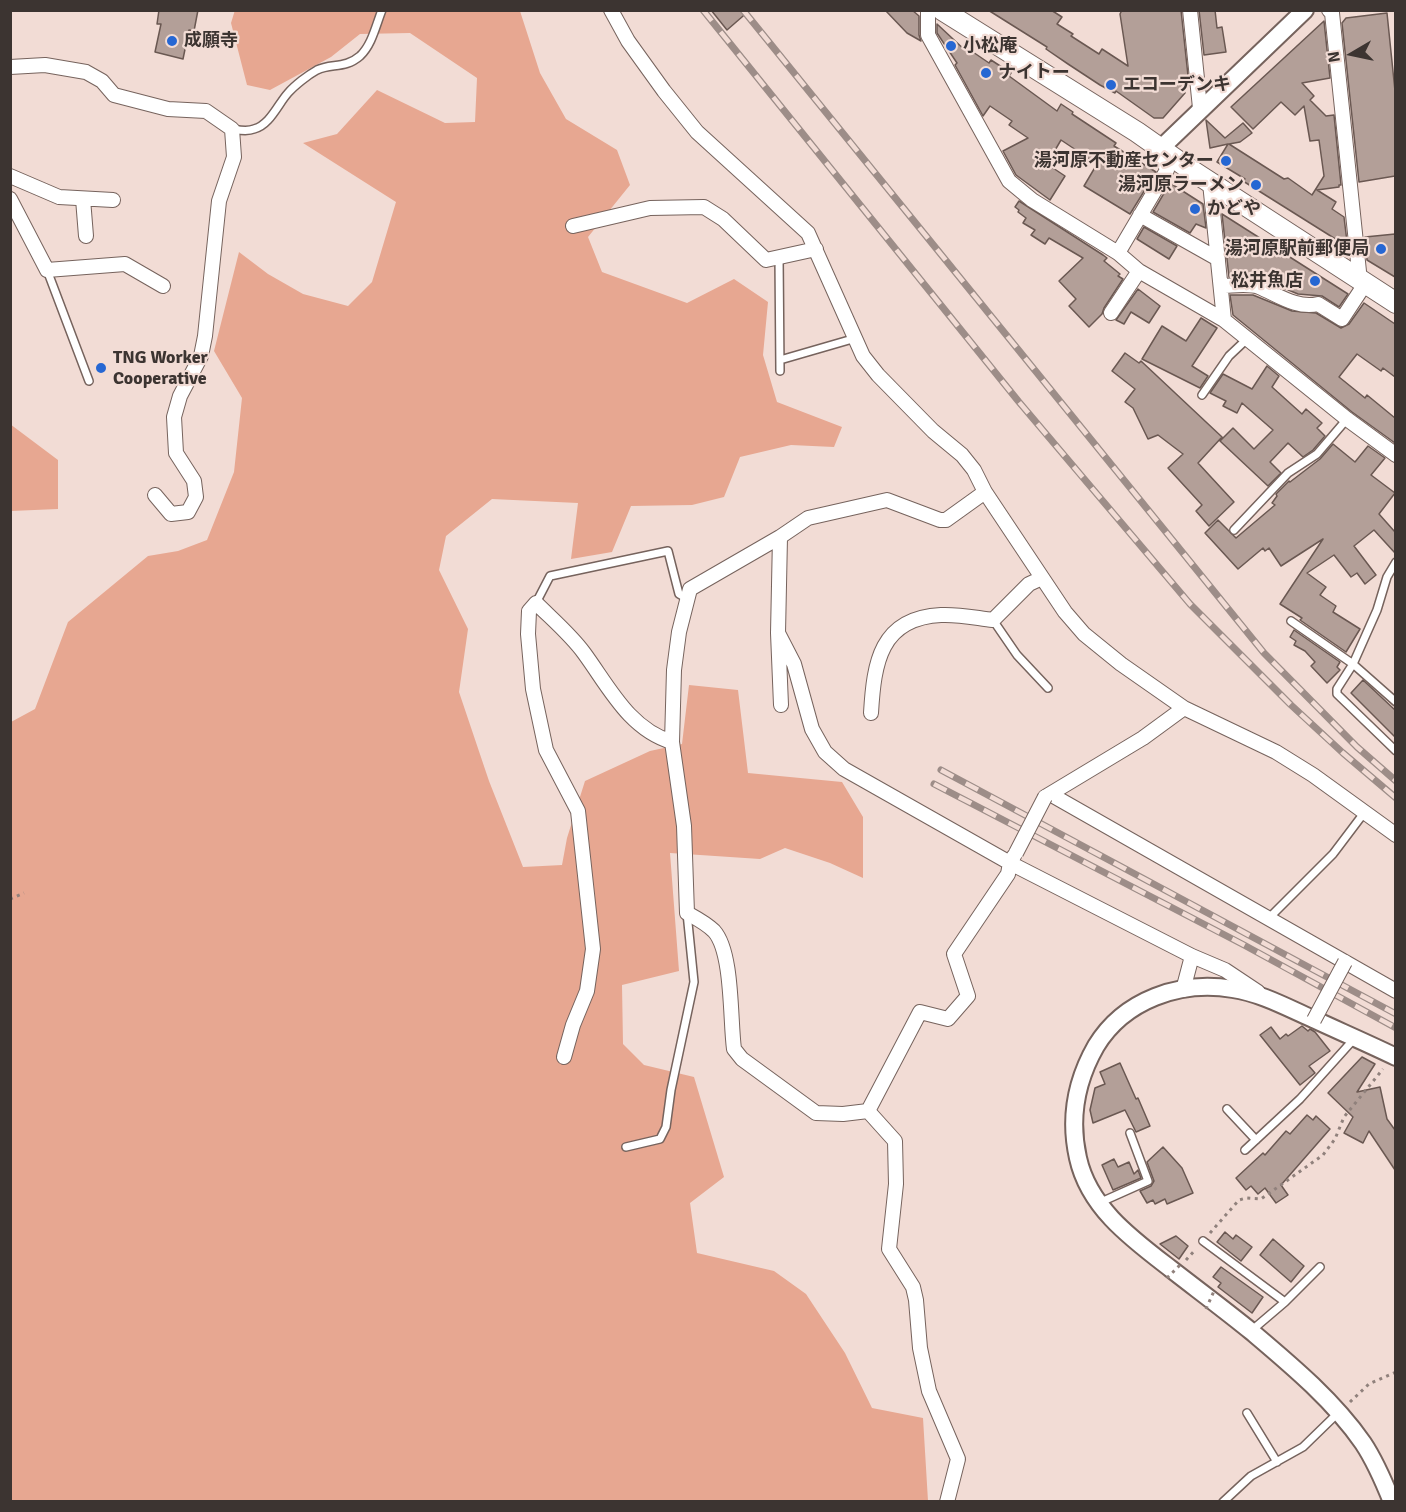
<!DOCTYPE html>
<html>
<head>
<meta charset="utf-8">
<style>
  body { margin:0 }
  #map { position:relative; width:1406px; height:1512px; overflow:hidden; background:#f2dcd5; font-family:Signika,sans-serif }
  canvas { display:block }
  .frame { position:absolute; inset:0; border:12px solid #3c3431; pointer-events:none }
  .north { position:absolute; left:1322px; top:24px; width:60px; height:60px; -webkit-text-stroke:4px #f2dcd5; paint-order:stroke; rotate:261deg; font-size:16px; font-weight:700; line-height:24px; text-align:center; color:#3c3431 }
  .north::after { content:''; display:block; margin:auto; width:21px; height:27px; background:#3c3431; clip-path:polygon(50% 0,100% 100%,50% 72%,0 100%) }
</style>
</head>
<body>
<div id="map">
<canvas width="1406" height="1512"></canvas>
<div class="frame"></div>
<div class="north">N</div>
</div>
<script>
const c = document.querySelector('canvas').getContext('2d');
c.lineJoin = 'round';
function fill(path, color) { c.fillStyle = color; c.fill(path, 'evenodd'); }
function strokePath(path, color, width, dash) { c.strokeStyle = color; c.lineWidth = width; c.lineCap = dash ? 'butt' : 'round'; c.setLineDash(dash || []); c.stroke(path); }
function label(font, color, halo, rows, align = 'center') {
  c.font = font + ' Signika,"Noto Sans JP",sans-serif'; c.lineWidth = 4.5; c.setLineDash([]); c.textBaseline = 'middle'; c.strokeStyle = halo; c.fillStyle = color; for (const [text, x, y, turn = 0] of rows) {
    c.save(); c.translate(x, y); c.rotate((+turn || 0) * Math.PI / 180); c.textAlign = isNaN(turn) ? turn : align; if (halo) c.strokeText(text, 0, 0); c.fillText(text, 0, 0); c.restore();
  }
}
fill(new Path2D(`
  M235,10L520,11L540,73L566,119L617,150L630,185L588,237L602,272L687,303L734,279L768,302L763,355L777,402L842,427L834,447L791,445L740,457L724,497L692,505L631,506L612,552L571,559L578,503L492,499L446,536L439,570L468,629L459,692L489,781L523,867L562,865L567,838L585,781L650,751L682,744L689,685L738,690L748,773L842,782L863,817V878L830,863L785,848L760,859L670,853L679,971L622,985L623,1044L644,1065L694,1077L724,1177L690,1203L697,1253L774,1271L806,1294L845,1353L872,1408L923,1418L928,1501L11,1502V722L35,709L68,622L148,556L178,551L207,540L234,472L242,398L214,351L239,252L268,274L303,294L348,306L372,282L396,202L303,143L337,134L377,90L445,123L475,122L477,78L410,33L360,34L331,57L270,90L247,85L231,23Z
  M10,424L58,460V509L11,511Z`), '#e7a791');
const building = new Path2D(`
  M159,10H198L194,31L189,30L183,59L155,52L161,24H157Z
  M711,10H750L727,30Z
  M885,10H912L919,16V35L921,41L907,33Z
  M988,10H1051L1062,17L1057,24L1073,34L1071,36L1099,54L1102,49L1128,66L1120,14L1122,10H1181L1189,85L1184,86L1185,93L1163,118H1154L1116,91L1115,93L1100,85L1068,64L1046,49L1047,47Z
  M1199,10H1215L1217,28L1222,27L1226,52L1204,55Z
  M1387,13L1395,91V176L1359,182L1342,23L1346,18Z
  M1324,21L1330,78L1302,83L1314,96L1310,100L1326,116L1334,115L1341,185H1339V187L1317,190L1336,202L1332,209L1344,217L1347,242L1345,245L1243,181L1245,179L1217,162L1228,144L1210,148L1206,120L1225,138L1243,123L1252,133L1240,142L1229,144L1284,179L1288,178L1312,195L1324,176L1319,140L1310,141L1304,106L1295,115L1281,102L1253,129L1231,107Z
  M937,24L968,53L970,50L989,63L991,60L1011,73L1009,76L1057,111L1061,104L1073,112L1072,114L1116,143L1114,146L1156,172L1130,214L1084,186L1097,164L1061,140L1047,164L1065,176L1050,200L1016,175L1003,151L1028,138L1009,125L1012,121L990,106L983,116L955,65L957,63L937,33Z
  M1170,183L1203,204L1206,228L1196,224L1190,233L1153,212Z
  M1019,201L1103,255L1107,258L1104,261L1120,274L1118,276L1123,279L1104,308L1102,314L1089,327L1069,306L1076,299L1059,281L1083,258L1049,238L1045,244L1031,235L1035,230L1023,223L1026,218L1018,212L1019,210L1015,207Z
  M1222,214L1348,294L1339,307L1322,296L1298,294L1257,277H1229Z
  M1144,227L1177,246L1169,259L1137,239Z
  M1395,234V277L1367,260L1365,237Z
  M1138,289L1160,306L1149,323L1131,312L1124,324L1116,320Z
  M1230,295H1253L1292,311L1316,313L1341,328L1349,324L1364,303L1395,324V377L1383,368L1381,371L1357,354L1339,377L1365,398L1367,395L1395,418V443L1352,412L1233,315Z
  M1201,318L1217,328L1192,366L1208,376L1200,388L1142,359L1162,326L1186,341Z
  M1125,353L1139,363L1141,361L1222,437L1198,463L1234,502L1209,526L1196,511L1202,505L1168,468L1183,454L1158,435L1148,439L1133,408L1125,402L1135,389L1112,371Z
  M1267,366L1279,376L1272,387L1302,414L1306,409L1322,423L1317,428L1325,436L1313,450L1303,457L1288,443L1270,462L1281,473L1268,486L1220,441L1233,428L1254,449L1273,430L1242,403L1237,413L1223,406L1226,401L1210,393L1223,374L1252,389Z
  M1333,444L1355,462L1368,446L1385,458L1371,475L1395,493L1379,514L1395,532V553L1374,530L1354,546L1376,575L1365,584L1357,573L1351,577L1334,555L1307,573L1326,587L1320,595L1336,606L1333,612L1360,629L1346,652L1300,620L1302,618L1280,604L1323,539L1281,566L1269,548L1265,551L1263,548L1238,569L1205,533L1218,520L1236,538L1275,505L1272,503L1277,496L1276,494L1289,481L1290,482L1320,459Z
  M1294,630L1340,662L1337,667L1340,670L1327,683L1311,666L1315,662L1305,651L1294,645L1296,641L1290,637Z
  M1363,680L1395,710V737L1351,693Z
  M1302,1026L1308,1031L1310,1029L1315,1032L1330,1051L1309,1066L1315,1073L1300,1085L1260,1035L1271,1027L1280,1039L1286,1034L1288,1036Z
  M1362,1057L1375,1064L1357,1092L1380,1087L1387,1119L1395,1130V1170L1369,1131L1363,1143L1344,1133L1353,1117L1328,1093Z
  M1120,1063L1136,1099L1138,1098L1150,1126L1136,1132L1125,1110L1093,1123L1090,1110L1095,1088L1105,1084L1100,1072Z
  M1307,1115L1313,1120L1316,1116L1330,1129L1281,1185L1288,1195L1276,1203L1265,1188L1258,1194L1251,1186L1246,1190L1236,1178L1263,1153L1265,1155L1286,1131L1290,1134Z
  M1163,1147L1182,1168L1193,1193L1167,1204L1165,1199L1155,1204L1153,1200L1147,1203L1140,1191L1151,1186L1154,1181L1147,1162Z
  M1114,1159L1118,1167L1129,1162L1134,1174L1138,1170L1141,1178L1113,1190L1102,1165Z
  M1225,1232L1233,1239L1236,1235L1252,1247L1241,1261L1217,1242Z
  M1176,1236L1188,1246L1179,1259L1160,1244Z
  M1273,1239L1304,1266L1291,1282L1260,1255Z
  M1221,1267L1263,1297L1252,1313L1218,1287L1221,1283L1213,1277Z`);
fill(building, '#b39f98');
strokePath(building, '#6a5852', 1.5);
const service = new Path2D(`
  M232,129C239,130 247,132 254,129C270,125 278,104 288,93C295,85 308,75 317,70C331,63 345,69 360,56C372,45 376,25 382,10
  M779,257L780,371
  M47,270L89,381
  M780,360L856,338
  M1202,395L1229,356L1247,339
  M1234,530L1288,473L1317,454L1347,419
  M1396,562L1387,577L1377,610L1353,664L1337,689V694L1396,751
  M536,603L550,576L668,551L679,594L686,598
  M993,620L1017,655L1048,688
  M1291,621L1353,664L1396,702
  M1268,919L1333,854L1364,813
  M1227,1109L1256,1140
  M626,1147L660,1139L666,1127L671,1090L694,982L687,913
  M1245,1150L1300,1099L1354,1039
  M1101,1202L1148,1181L1130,1133
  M1203,1241L1285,1302
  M1251,1331L1285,1302L1320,1267
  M1247,1413L1277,1462
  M1223,1502L1251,1476L1303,1447L1339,1412`);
const minor = new Path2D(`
  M611,10L628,41L664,91L697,132L808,233L863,356L878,375L933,431L962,455L974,470L985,492L1065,612L1084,634L1121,664L1184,708L1276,752L1313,775L1396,835
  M928,10V35L1009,181L1032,200L1118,253L1139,271L1224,320L1347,419L1396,455
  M1190,10L1200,108
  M1329,10L1332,13L1360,281
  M10,67L45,65L86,72L102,81L114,95L168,109L206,111L232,129L234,157L219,201L205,336L201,356L180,396L174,417L176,453L194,481L196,497L188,512L171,514L155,495
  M10,176L59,197L113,200
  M1210,183L1224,320
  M10,199L47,270L125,264L163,286
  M83,199L86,236
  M1140,215L1218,259
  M573,226L650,208L704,207L723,219L766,260L816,249
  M1118,253L1167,170L1160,149
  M1221,286C1232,286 1248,283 1259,287C1278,295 1297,309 1318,304L1342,319L1365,284
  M1111,313L1139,271
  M780,537L778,633L781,705
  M778,633L794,664L812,729L825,752L844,769L1010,863L1192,956L1225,970L1258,992
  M871,713C874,663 880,618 941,615C958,614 976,618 993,620L1029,584L1042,578
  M1050,794L1396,991
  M1045,797L1143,738L1184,708
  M1183,990L1192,956
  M564,1057L573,1025L587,991L593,949L578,811L546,750L533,689L528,634L529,611L536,603C552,619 571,635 584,653C609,687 629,729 672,742
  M868,1111L843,1114L816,1113L742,1059L734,1049C730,1020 733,952 714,931C706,923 696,918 687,913L684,826L672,742L674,670L679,632L690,589L780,537L808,518L887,500L940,520H946L985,492
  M868,1111L895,1141L896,1184L889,1249L913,1287L916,1300L920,1348L929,1391L958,1459L947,1502
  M868,1111L920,1012L948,1019L968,996L954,954L1008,874L1010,863L1014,856`);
const tertiary = new Path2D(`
  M1160,149L1305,10
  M1392,1502C1384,1482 1375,1461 1363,1443C1333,1400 1291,1365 1252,1332C1225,1310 1198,1290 1171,1269C1132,1239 1089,1208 1078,1158C1069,1118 1076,1081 1096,1046C1124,1000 1180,980 1233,989C1260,993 1286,1007 1311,1018C1339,1031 1367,1043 1396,1057`);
const primary = new Path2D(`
  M942,10L1137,132L1191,170L1396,303`);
strokePath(service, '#76635d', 10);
strokePath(minor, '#76635d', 16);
strokePath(tertiary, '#76635d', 20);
strokePath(primary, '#76635d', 22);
strokePath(new Path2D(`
  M10,899L24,893
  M1210,1233L1239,1200L1246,1198L1261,1199L1323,1155L1335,1139L1344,1117L1383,1069
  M1186,1260L1196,1249
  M1350,1402L1369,1384L1396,1372`), '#90817c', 3, [3, 4.5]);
strokePath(service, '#fff', 7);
strokePath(minor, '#fff', 14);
strokePath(tertiary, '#fff', 16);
strokePath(primary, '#fff', 20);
const rail = new Path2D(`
  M703,10L1019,402L1190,604L1291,705L1343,753L1396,798
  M743,10L1264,653L1357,747L1396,781
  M941,770L1396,1014
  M934,784L1244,945L1396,1028`);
strokePath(rail, '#9d8d88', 7);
strokePath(rail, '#f2dcd5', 4.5, [14]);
const minorBridge = new Path2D(`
  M1016,853L1045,797
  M1314,1020L1345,962`);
strokePath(minorBridge, '#76635d', 16, []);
strokePath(new Path2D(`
  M1167,1278L1180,1265
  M1206,1309L1214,1291`), '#90817c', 3, [3, 4.5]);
strokePath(minorBridge, '#fff', 14);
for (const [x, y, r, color] of [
  [172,41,6,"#2667d3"],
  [951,46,6,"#2667d3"],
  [986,73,6,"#2667d3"],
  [1111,85,6,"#2667d3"],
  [1226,161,6,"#2667d3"],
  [1256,185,6,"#2667d3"],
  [1195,209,6,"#2667d3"],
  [1381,249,6,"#2667d3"],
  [1315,281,6,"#2667d3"],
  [101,368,6,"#2667d3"]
]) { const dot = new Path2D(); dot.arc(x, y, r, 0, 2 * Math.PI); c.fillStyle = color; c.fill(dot); strokePath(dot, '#f2dcd5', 2); }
label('bold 18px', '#3c3431', '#f2dcd5', [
  ["成願寺",184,41],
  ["小松庵",963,46],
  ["ナイトー",998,73],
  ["エコーデンキ",1123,85],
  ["湯河原不動産センター",1214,161,"right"],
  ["湯河原ラーメン",1244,185,"right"],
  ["かどや",1207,209],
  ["湯河原駅前郵便局",1369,249,"right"],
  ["松井魚店",1303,281,"right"],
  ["TNG Worker",113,358],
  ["Cooperative",113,379]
], 'left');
</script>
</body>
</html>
